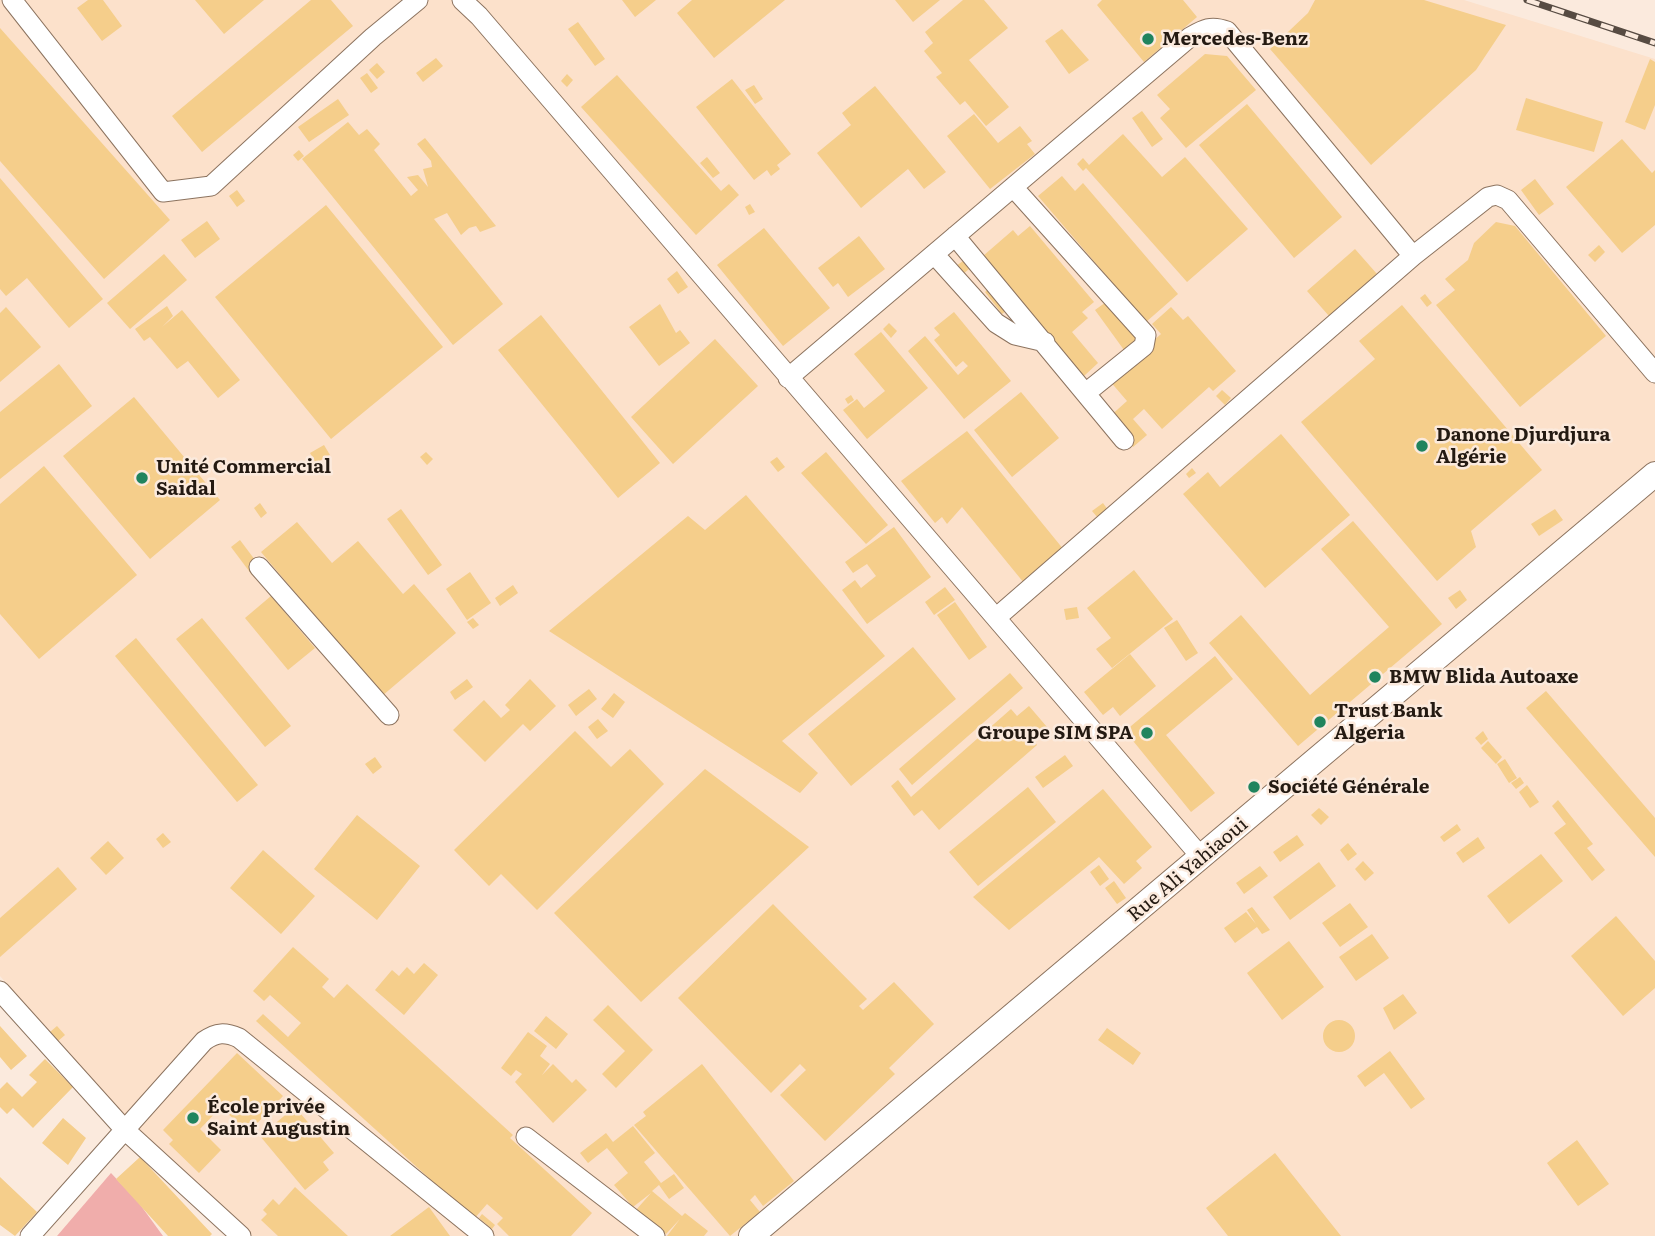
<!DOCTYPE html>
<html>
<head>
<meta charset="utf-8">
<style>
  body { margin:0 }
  canvas { display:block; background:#fbeadd }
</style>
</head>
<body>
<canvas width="1655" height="1236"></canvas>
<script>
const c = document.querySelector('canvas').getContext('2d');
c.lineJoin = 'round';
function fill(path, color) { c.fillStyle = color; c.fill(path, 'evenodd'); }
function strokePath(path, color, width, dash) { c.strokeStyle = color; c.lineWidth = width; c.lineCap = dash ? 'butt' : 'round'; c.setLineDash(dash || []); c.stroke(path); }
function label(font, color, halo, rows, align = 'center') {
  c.font = font + ' Literata,serif'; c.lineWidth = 5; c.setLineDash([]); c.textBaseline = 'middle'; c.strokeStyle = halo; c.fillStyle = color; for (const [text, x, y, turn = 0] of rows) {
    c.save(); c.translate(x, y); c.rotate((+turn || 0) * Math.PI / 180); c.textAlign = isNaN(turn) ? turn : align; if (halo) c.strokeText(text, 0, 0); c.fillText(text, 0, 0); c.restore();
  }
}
fill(new Path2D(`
  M0,0H1464L1655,59V1236H250L141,1138L0,976Z`), '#fce1cb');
fill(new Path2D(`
  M111,1173L139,1203L163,1236H57Z`), '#f0adab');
fill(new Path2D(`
  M88,0H103L122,26L102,41L77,8Z
  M195,0H264L224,34Z
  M311,0H331L353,26L202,152L172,116Z
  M622,0H656L635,17Z
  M692,0H785L714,58L677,13Z
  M895,0H940L913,22Z
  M963,0H984L1008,28L969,60L1009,107L986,126L965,101L960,105L936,77L942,73L924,51L933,43L925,32Z
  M1102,0H1183L1197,17L1144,62L1097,5Z
  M1315,0H1424L1506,25L1476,70L1371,165L1270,49L1308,13Z
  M578,22L605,59L595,66L568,29Z
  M0,28L170,220L104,279L0,161Z
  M1062,29L1089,60L1069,74L1045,41Z
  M1205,54L1227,56L1256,90L1186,148L1160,118L1170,109L1157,95Z
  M436,58L443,66L423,82L416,73Z
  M1650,59L1655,62V105L1645,130L1625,122Z
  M377,63L385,72L377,79L369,70Z
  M367,73L378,88L371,93L360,78Z
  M567,74L573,80L567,87L561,81Z
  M617,75L721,191L729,184L739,195L696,235L581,107Z
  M732,79L791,154L777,165L780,169L771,176L767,170L754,180L696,107Z
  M754,85L763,99L755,104L745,90Z
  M875,86L946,172L924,189L908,169L861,208L817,153L851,125L842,113Z
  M1526,98L1603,122L1594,152L1516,130Z
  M338,99L349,115L309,142L298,127Z
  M1247,104L1342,217L1294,258L1199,145Z
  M1142,111L1163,139L1152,147L1132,118Z
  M974,114L998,143L1020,126L1032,141L1027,144L1035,154L990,189L947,136Z
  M348,122L359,135L367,129L380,144L374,150L411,196L418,190L407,177L418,175L428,187L423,169L432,167L431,161L417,144L425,138L496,226L480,232L476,226L469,228L461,235L447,213L434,219L503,304L453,345L302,159Z
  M1123,134L1162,177L1185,157L1248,229L1187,282L1086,168L1083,171L1077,164L1083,158L1089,165Z
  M1622,139L1652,173L1655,170V225L1622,253L1566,187Z
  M299,150L304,156L298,161L293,155Z
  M707,157L720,173L713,178L700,163Z
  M1062,176L1075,191L1083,183L1178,294L1146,322L1038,196Z
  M0,178L103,299L69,328L27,278L6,296L0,289Z
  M1535,179L1554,204L1539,215L1521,190Z
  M237,190L245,201L237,207L229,196Z
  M750,204L755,212L749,215L745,207Z
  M326,205L443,347L331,439L215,297Z
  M207,221L220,239L195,258L181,240Z
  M1496,222L1515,226L1606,336L1520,407L1436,305L1455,290L1445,279L1468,260L1474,243Z
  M1030,226L1094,302L1082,312L1088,318L1072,332L1098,363L1084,376L983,256L1013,230L1018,236Z
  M764,228L830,308L783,346L717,265Z
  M859,236L885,269L848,297L838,283L833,287L818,268Z
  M1599,245L1605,252L1595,262L1588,255Z
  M1355,249L1377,274L1329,316L1307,291Z
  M164,254L187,280L130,329L107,303Z
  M963,261L969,269L962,275L956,266Z
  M677,271L688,287L678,294L667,279Z
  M991,287L1008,309L1002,314L985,292Z
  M1425,294L1432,303L1427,307L1420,298Z
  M1113,297L1142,336L1124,350L1095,310Z
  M660,304L676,333L680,330L690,343L659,366L629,327Z
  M1402,305L1542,470L1471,531L1476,547L1437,581L1301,422L1375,359L1359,341Z
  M167,306L173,316L162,327L182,310L240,380L218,398L188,361L177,369L150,337L144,341L135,329Z
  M6,307L41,347L0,382V313Z
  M1171,307L1183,320L1188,316L1236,371L1213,391L1209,387L1162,429L1144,409L1133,419L1147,435L1133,447L1108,418L1127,401L1109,380L1161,334L1152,324Z
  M954,312L1011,381L964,419L908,351L925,336L958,375L968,366L963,361L956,367L934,340L940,335L934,328Z
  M541,315L660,463L618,498L498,350Z
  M889,323L897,331L891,338L883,329Z
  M881,332L928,388L867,439L843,410L857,399L864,408L885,391L854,354Z
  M715,339L758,386L673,464L631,417Z
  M59,364L92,406L0,479V412Z
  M1222,390L1231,398L1225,405L1216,396Z
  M1021,392L1059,438L1012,477L974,430Z
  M851,395L854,400L848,404L845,399Z
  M134,397L220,500L150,559L63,456Z
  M967,431L1064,550L1024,583L962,507L947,524L942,517L935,523L901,481Z
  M1281,434L1350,515L1265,588L1183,494L1208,472L1220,487Z
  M324,445L330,455L316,463L310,453Z
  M426,452L433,459L427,465L420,457Z
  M826,452L888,525L866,544L801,473Z
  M777,457L785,467L778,472L770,462Z
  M44,466L137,575L39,659L0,614V504Z
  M1192,468L1196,473L1189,478L1186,474Z
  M746,495L885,656L782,741L818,773L800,793L549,631L688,516L705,530Z
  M260,503L267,513L261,518L254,508Z
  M1103,503L1108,510L1098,518L1092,511Z
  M401,509L442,565L428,575L387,519Z
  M1555,509L1563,520L1539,536L1531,524Z
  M1353,521L1442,624L1298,746L1209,643L1241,615L1310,695L1389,627L1321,549Z
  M297,522L332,563L358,541L403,594L414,584L456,633L382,696L261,552Z
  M894,527L931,577L867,624L842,590L855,580L861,588L876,576L867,564L853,573L845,562Z
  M240,540L261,568L252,575L231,547Z
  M1134,570L1173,619L1112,668L1096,649L1111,638L1087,608Z
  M470,572L491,603L467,620L446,589Z
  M513,585L518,593L500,606L495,598Z
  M945,587L955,600L934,615L925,602Z
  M1460,590L1467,600L1456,609L1448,598Z
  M271,596L315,648L288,670L245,618Z
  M955,602L987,647L969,660L937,615Z
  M1077,607L1079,618L1066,620L1064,609Z
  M202,618L291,726L265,747L176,639Z
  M473,618L479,625L473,629L467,622Z
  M1177,620L1198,653L1186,661L1164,628Z
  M136,638L258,785L237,802L115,656Z
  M913,647L956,699L851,786L808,734Z
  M1130,654L1156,686L1120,716L1113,707L1103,715L1084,692Z
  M1215,656L1233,679L1166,735L1215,793L1191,812L1125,731Z
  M1010,673L1023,688L912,785L899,769Z
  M467,679L473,687L455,700L450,692Z
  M530,679L556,706L530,731L523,724L485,762L453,730L484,700L501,718L510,710L505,705Z
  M589,689L597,699L576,716L568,705Z
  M1546,691L1655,818V857L1526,708Z
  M614,693L625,702L613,718L601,709Z
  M1029,706L1047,727L1033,740L1037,745L939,830L922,810L914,816L891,786L898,780L911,797L1011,709L1017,716Z
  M598,719L608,731L597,739L588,727Z
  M575,731L611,767L630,749L664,784L537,910L501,874L489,886L454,850Z
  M1483,731L1488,739L1481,745L1475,738Z
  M1488,741L1502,757L1496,764L1481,748Z
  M1065,755L1073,766L1043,788L1035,777Z
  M375,757L382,767L373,774L365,764Z
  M1505,759L1517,778L1509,783L1497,764Z
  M705,769L809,847L641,1002L554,913Z
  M1520,777L1524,783L1516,789L1511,783Z
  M1527,785L1539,802L1530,808L1519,792Z
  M1028,787L1056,822L978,886L949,852Z
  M1103,789L1152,847L1136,861L1142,868L1124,884L1099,857L1009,930L973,897Z
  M1558,800L1593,844L1587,848L1605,870L1592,881L1554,833L1566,824L1552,806Z
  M1319,808L1329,817L1321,825L1311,815Z
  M357,815L420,866L377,920L314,869Z
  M1457,824L1461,830L1444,842L1440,837Z
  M163,833L171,842L163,848L156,839Z
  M1297,835L1304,845L1280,862L1273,852Z
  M1478,837L1485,848L1463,863L1456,853Z
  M108,841L124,858L106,875L90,858Z
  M1348,843L1357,854L1348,861L1340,850Z
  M263,850L315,896L281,934L230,888Z
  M1541,854L1563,881L1509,924L1487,896Z
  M1363,861L1374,873L1365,881L1355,869Z
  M1319,862L1336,886L1290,920L1273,897Z
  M1099,865L1109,879L1100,886L1090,872Z
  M1260,866L1268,876L1244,894L1236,883Z
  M58,867L77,889L0,957V918Z
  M1114,881L1126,898L1117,904L1105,888Z
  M1350,903L1368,927L1340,947L1322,923Z
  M773,904L867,999L859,1006L863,1010L894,982L934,1024L889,1068L895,1074L825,1141L780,1095L806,1070L800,1064L771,1093L678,998Z
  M1252,907L1270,930L1262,934L1257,927L1235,943L1224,928L1246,912L1256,924L1247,910Z
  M1616,916L1655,961V988L1623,1016L1571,956Z
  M1372,934L1389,958L1356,981L1339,957Z
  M1289,941L1324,987L1282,1020L1247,973Z
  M293,947L329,979L322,987L334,998L347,984L513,1135L510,1138L592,1213L571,1236H509L497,1224L503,1218L487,1204L474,1219L256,1021L263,1014L288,1037L301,1023L270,995L264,1001L253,991Z
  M424,963L438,975L404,1015L375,990L392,970L399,976L407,967L414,974Z
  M1403,994L1417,1013L1394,1030L1383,1008Z
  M608,1005L653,1050L616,1088L602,1074L625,1051L593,1020Z
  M546,1016L568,1034L556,1049L534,1031Z
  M1323 1036a16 16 0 1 1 32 0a16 16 0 1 1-32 0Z
  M0,1026L27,1056L11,1070L0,1057Z
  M57,1026L65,1035L58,1041L50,1032Z
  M1107,1028L1141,1053L1133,1065L1098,1040Z
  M528,1032L547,1046L540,1056L550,1064L542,1075L553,1064L572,1083L576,1079L587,1090L553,1123L515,1082L522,1074L516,1070L511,1076L501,1068Z
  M1390,1051L1425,1099L1411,1109L1384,1073L1365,1087L1357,1076Z
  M237,1053L283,1096L248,1133L221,1107L200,1129L221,1150L199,1173L169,1144L173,1140L163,1130Z
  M45,1059L73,1087L33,1128L13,1108L7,1114L0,1107V1089L7,1082L22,1097L37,1082L29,1075Z
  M702,1064L794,1181L763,1206L755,1195L750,1200L760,1212L730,1236L634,1125L646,1116L643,1112Z
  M295,1107L334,1153L323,1162L329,1170L305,1190L260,1136Z
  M63,1118L86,1138L68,1165L42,1143Z
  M633,1126L655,1153L644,1162L661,1183L674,1174L684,1188L669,1199L659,1185L652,1191L682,1216L685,1213L708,1231L704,1236H667L680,1219L666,1234L636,1210L651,1193L633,1207L614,1185L628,1173L607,1148L588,1163L580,1153L606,1133L613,1142Z
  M1577,1140L1609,1184L1578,1206L1547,1163Z
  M1275,1153L1341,1236H1228L1206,1208Z
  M140,1157L212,1234L210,1236H168L116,1179Z
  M0,1177L37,1212L15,1236L0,1225Z
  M295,1187L348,1236H278L261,1220L267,1214L263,1210L273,1199L279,1205Z
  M429,1207L450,1236H390Z
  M482,1214L495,1225L492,1229L479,1218Z`), '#f5ce8b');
const minor = new Path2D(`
  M12,0L163,192L211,186L373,37L418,0
  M462,0L479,16L1202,858
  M1013,187L1146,335L1144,346L1087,392
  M955,236L1124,440
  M934,254L996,323L1015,335L1045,342
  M788,378L1190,37C1204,29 1211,25 1227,31L1413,256
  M259,567L389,715
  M997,617L1413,256L1488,197L1497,195L1508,200L1655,373
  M0,991L125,1130L241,1236
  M526,1137L655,1236
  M30,1236L204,1041C217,1032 225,1032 239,1038L484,1236`);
const major = new Path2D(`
  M751,1236L1655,474`);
strokePath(minor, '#8c735f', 21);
strokePath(major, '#8c735f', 26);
strokePath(minor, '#fff', 19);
strokePath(major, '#fff', 24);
const rail = new Path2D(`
  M1527,0L1655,43`);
strokePath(rail, '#574b42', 7);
strokePath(rail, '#fbeadd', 4.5, [13]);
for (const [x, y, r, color] of [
  [1148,39,7,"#20845e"],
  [1422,446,7,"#20845e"],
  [142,478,7,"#20845e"],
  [1375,677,7,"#20845e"],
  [1320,722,7,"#20845e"],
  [1147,733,7,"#20845e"],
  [1254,787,7,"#20845e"],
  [193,1118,7,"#20845e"]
]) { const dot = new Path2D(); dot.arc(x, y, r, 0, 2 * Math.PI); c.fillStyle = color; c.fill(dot); strokePath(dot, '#fbeadd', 2.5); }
label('bold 19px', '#241a12', '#fbeadd', [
  ["Mercedes-Benz",1162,39],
  ["Danone Djurdjura",1436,435],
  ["Algérie",1436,457],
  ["Unité Commercial",156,467],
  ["Saidal",156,489],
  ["BMW Blida Autoaxe",1389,677],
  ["Trust Bank",1334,711],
  ["Algeria",1334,733],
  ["Groupe SIM SPA",1133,733,"right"],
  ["Société Générale",1268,787],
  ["École privée",207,1107],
  ["Saint Augustin",207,1129]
], 'left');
label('19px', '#241a12', '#fbeadd', [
  ["Rue Ali Yahiaoui",1188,870,-40]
]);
</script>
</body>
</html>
